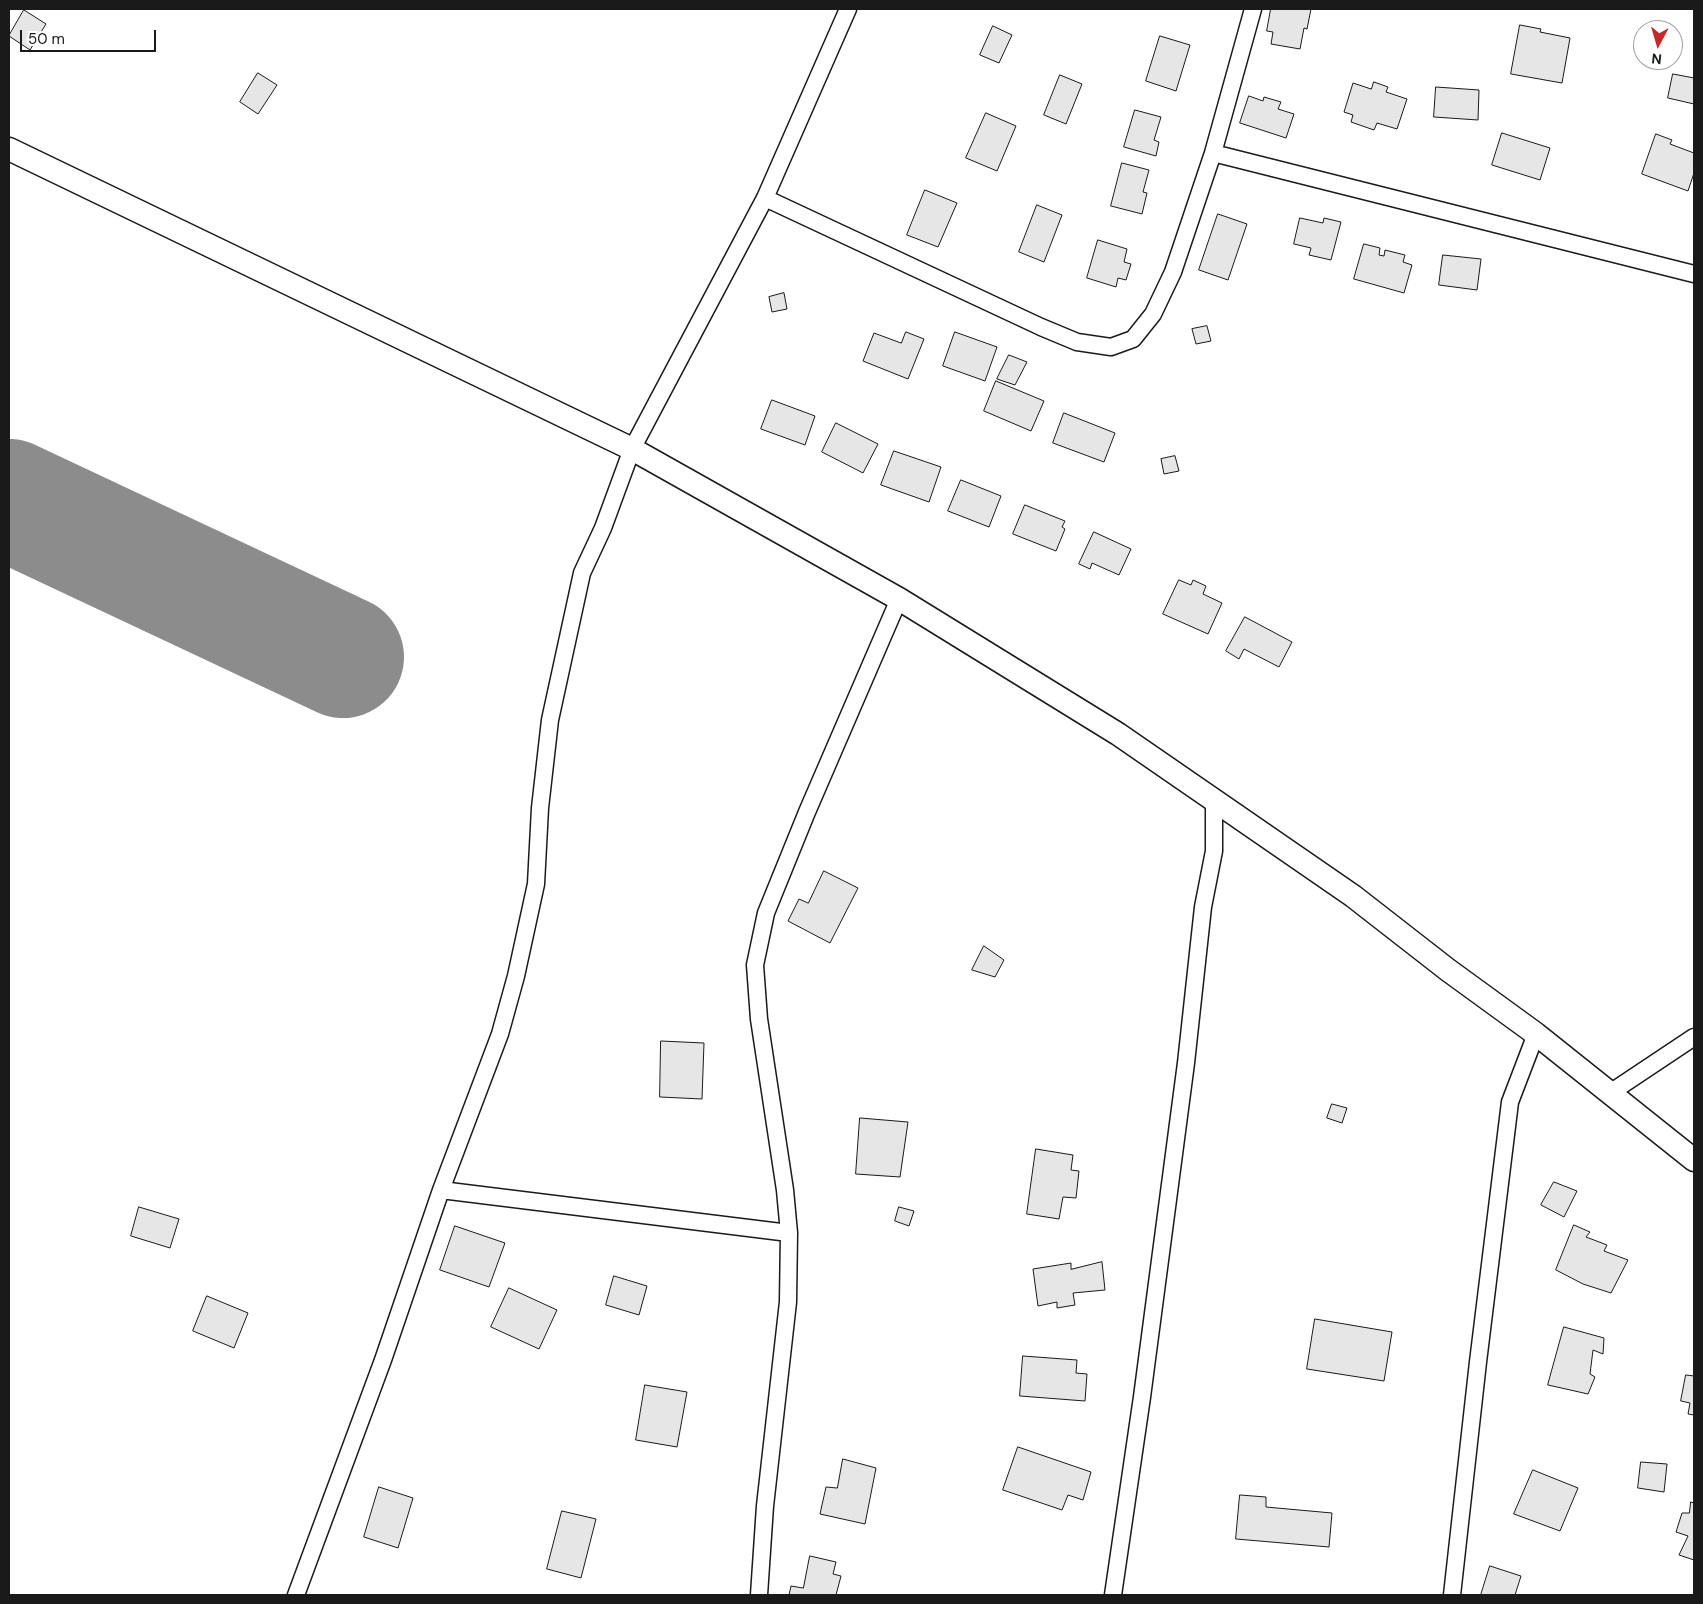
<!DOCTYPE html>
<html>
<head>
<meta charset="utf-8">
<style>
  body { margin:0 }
  #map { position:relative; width:1703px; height:1604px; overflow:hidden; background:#fff; font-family:"DM Sans",sans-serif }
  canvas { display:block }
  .frame { position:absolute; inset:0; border:10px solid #1a1a1a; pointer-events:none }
  .north { position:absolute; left:1633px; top:20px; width:50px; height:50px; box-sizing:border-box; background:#fff; border:1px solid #a3a3a3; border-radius:50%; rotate:186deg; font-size:14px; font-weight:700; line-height:20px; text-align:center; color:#1a1a1a }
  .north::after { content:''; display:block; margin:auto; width:18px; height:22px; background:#c62828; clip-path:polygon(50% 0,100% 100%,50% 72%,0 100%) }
  .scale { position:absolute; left:20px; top:30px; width:136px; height:22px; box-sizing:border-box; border:2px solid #1a1a1a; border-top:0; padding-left:6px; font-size:15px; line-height:18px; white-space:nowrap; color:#1a1a1a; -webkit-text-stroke:4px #fff; paint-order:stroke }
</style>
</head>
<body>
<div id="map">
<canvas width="1703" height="1604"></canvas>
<div class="frame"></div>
<div class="north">N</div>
<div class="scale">50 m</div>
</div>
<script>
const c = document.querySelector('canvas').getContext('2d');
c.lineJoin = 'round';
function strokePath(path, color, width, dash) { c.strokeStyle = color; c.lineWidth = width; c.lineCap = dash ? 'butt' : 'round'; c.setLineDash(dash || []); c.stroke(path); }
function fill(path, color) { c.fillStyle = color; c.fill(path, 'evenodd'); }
strokePath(new Path2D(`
  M9,500L343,657`), '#8c8c8c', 122);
const building = new Path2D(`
  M1271,9H1311L1307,29L1304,28L1300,49L1271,44L1273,32L1267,31Z
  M24,10L46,24L30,50L9,36Z
  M1520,25L1541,29L1540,32L1570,38L1562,83L1511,74Z
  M993,26L1012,35L999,63L980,55Z
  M1160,36L1190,45L1176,91L1146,81Z
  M258,73L277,85L258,114L240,102Z
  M1673,74L1694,78V104L1668,98Z
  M1060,75L1082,84L1066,124L1044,115Z
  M1374,82L1388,87L1386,92L1407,99L1397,129L1377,123L1374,130L1351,122L1353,115L1344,112L1353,83L1371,89Z
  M1436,87L1479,90L1478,120L1434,117Z
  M1249,96L1263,101L1264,97L1281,102L1278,109L1294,114L1286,138L1240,123Z
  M1135,110L1161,117L1154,140L1159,142L1156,156L1124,147Z
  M986,113L1016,126L997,171L966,158Z
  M1502,133L1550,148L1540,180L1492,165Z
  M1656,134L1672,140L1670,144L1694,153V173L1688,191L1642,174Z
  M1122,163L1149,170L1143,192L1147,193L1142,214L1111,206Z
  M925,190L957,203L938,247L907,235Z
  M1037,205L1062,215L1044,262L1019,252Z
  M1218,214L1247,224L1228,280L1199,270Z
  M1300,218L1323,223L1324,218L1341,222L1331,260L1309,255L1311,248L1294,244Z
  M1098,240L1127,249L1124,262L1131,264L1126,280L1118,278L1116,287L1087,278Z
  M1364,244L1380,248L1379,255L1384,256L1385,250L1405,255L1403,262L1412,265L1404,293L1354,279Z
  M1443,255L1481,259L1477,290L1439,285Z
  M784,293L787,309L772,312L769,297Z
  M1207,326L1211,341L1196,344L1192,329Z
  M906,332L924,339L908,379L863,361L874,333L901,343Z
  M955,332L997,347L985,381L943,366Z
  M1009,355L1027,362L1015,385L997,379Z
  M996,381L1044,401L1031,431L984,411Z
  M772,400L815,416L805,445L761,429Z
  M1064,413L1115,433L1104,462L1053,443Z
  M836,423L878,444L863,473L822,452Z
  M894,451L941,467L929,502L881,485Z
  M1175,456L1179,471L1164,474L1161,459Z
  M961,480L1001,496L989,527L948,511Z
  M1025,505L1065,521L1062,527L1065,529L1056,551L1013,534Z
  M1094,532L1131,549L1119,575L1092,563L1090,569L1079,564Z
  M1179,580L1191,585L1193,580L1206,586L1203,594L1222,603L1208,634L1163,614Z
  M1245,617L1292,642L1279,667L1244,649L1239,659L1226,651Z
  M824,871L858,888L830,943L788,921L799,899L808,903Z
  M984,946L1004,960L995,977L972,970Z
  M661,1041L704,1043L702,1099L660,1097Z
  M1332,1104L1347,1108L1342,1123L1327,1118Z
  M860,1118L908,1122L900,1177L856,1174Z
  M1036,1149L1073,1155L1071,1170L1079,1171L1076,1198L1063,1197L1059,1219L1027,1214Z
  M1554,1182L1577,1191L1564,1217L1541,1205Z
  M139,1207L179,1219L170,1248L131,1236Z
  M899,1207L914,1211L909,1226L895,1221Z
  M1574,1225L1590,1232L1586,1237L1607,1245L1604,1251L1628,1260L1611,1293L1583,1284L1556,1270Z
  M455,1226L505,1243L489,1287L440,1270Z
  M1102,1262L1105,1290L1073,1293L1075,1305L1057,1308V1302L1038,1306L1033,1269L1071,1263V1269Z
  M614,1276L647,1286L639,1315L606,1305Z
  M509,1288L557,1310L539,1349L491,1327Z
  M207,1296L248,1313L234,1348L193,1331Z
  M1315,1319L1392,1332L1384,1381L1307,1369Z
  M1564,1327L1604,1338L1603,1354L1593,1350L1590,1374L1595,1377L1588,1394L1548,1385Z
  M1023,1356L1077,1360L1076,1373L1087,1374L1085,1401L1020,1396Z
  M1686,1375L1694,1376V1415L1688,1414L1690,1403L1681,1401Z
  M645,1385L687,1392L677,1447L636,1440Z
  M1018,1447L1091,1472L1083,1500L1068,1495L1062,1510L1003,1490Z
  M843,1459L876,1468L865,1524L820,1514L826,1487L837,1488Z
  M1641,1462L1667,1464L1664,1492L1638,1488Z
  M1533,1470L1578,1488L1560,1531L1514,1514Z
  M379,1487L413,1498L398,1548L364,1537Z
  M1240,1495L1266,1497V1507L1332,1513L1329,1547L1236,1539Z
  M1691,1502L1694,1503V1560L1679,1555L1688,1536L1676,1532L1682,1513H1689Z
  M562,1511L596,1519L581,1578L547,1569Z
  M810,1556L836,1562L833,1574L841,1576L836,1595H789L791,1586L803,1588Z
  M1490,1566L1521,1576L1515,1595H1481Z`);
fill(building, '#e6e6e6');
strokePath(building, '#1a1a1a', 1);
const street = new Path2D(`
  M1213,153L1694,274
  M765,198L1041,327L1077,342L1111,347L1133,339L1153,314L1173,272L1213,153L1253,9
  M1610,1093L1694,1037
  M441,1190L789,1233
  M296,1595L383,1360L441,1190L500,1034L516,976L536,884L540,808L550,720L582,573L603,528L632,449L765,198L848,9
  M759,1595L765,1506L788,1302L789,1233L785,1190L759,1019L755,965L766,913L807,812L899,599
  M1113,1595L1142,1397L1186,1063L1203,907L1214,851V799
  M1452,1595L1478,1362L1510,1102L1536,1034`);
const secondary = new Path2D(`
  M9,149L632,449L899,599L1118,734L1353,896L1448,970L1536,1034L1694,1160`);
strokePath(street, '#1a1a1a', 19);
strokePath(secondary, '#1a1a1a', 25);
strokePath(street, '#fff', 16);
strokePath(secondary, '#fff', 22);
</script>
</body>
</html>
